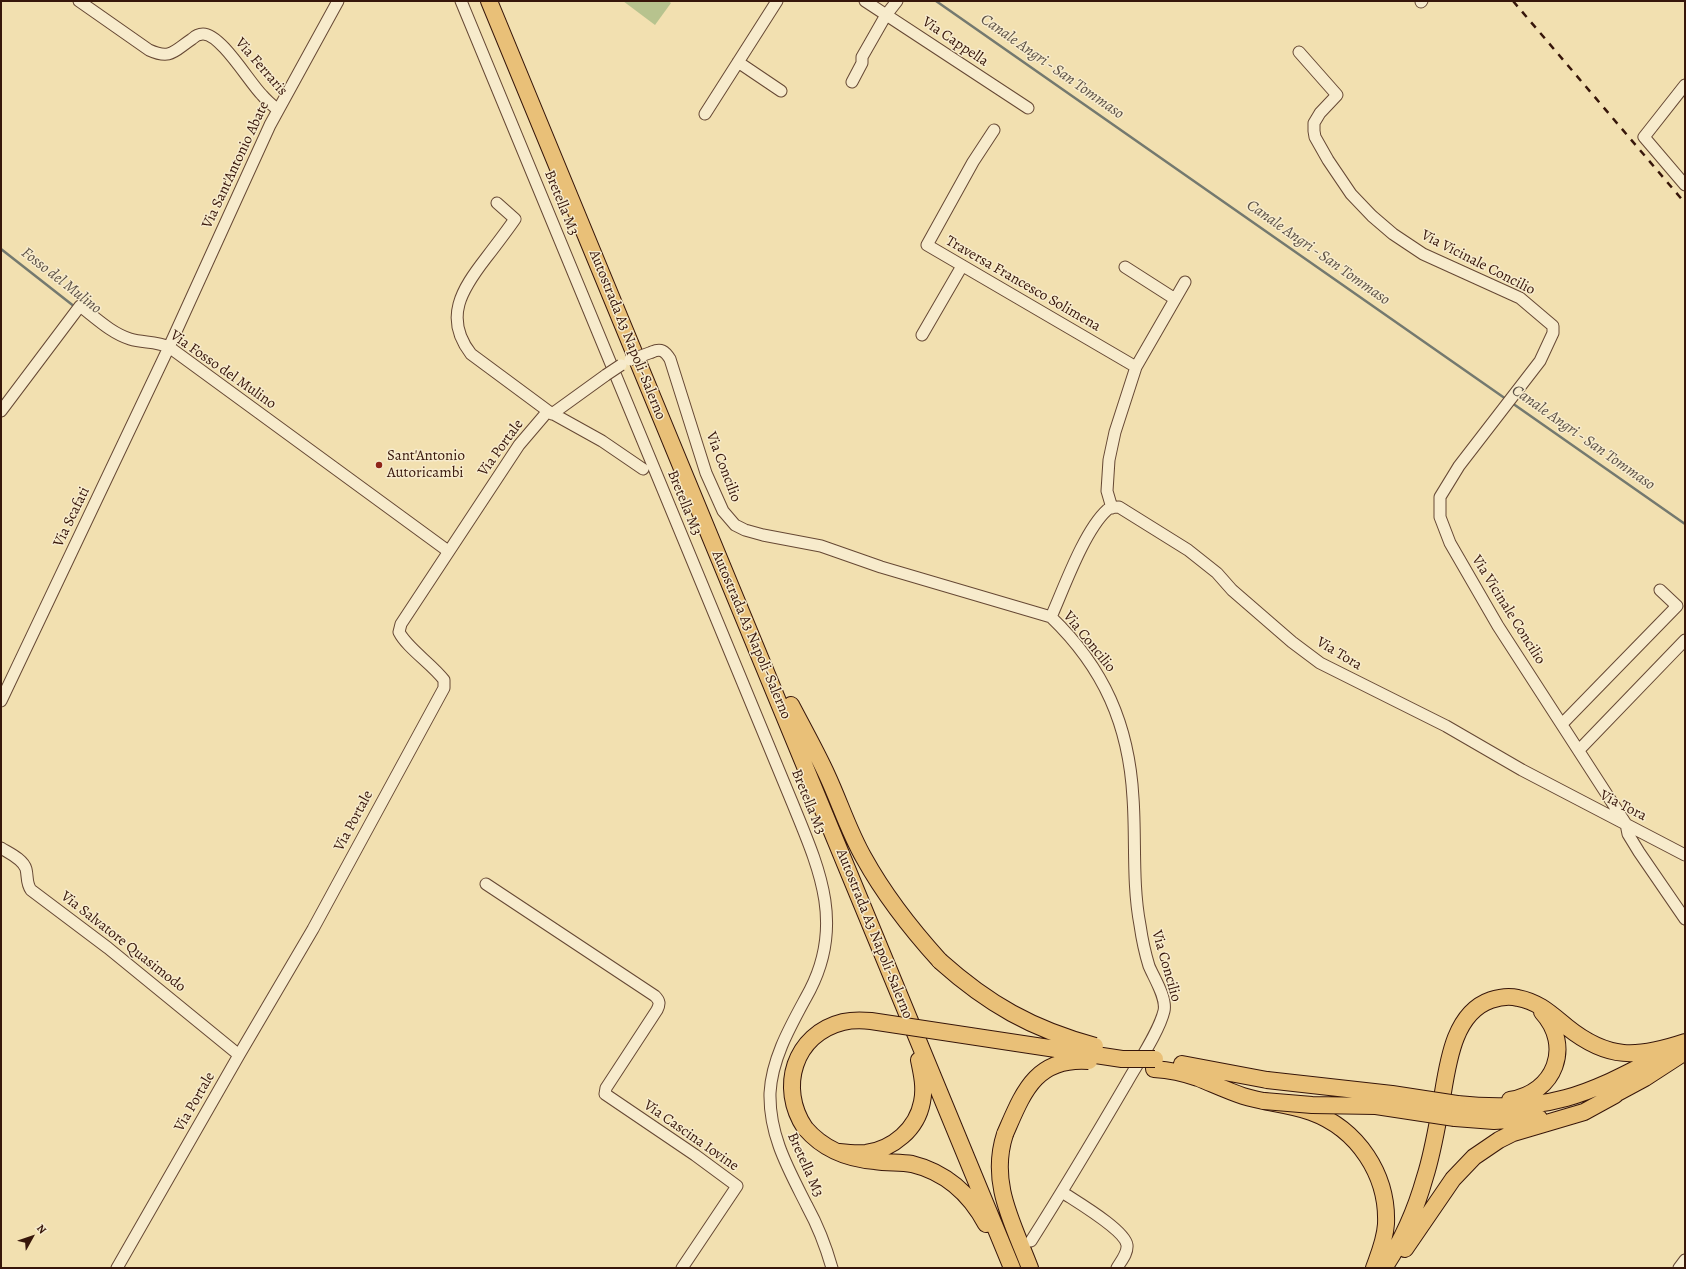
<!DOCTYPE html>
<html>
<head>
<meta charset="utf-8">
<style>
  body { margin:0 }
  #map { position:relative; width:1686px; height:1269px; overflow:hidden; background:#f2e0b0; font-family:Alegreya,serif }
  canvas { display:block }
  .frame { position:absolute; inset:0; border:2px solid #37160a; pointer-events:none }
  .north { position:absolute; left:12px; top:1217px; width:40px; height:40px; -webkit-text-stroke:3px #f7ebcc; paint-order:stroke; rotate:50deg; font-size:11px; font-weight:700; line-height:16px; text-align:center; color:#37160a }
  .north::after { content:''; display:block; margin:auto; width:14px; height:18px; background:#37160a; clip-path:polygon(50% 0,100% 100%,50% 72%,0 100%) }
</style>
</head>
<body>
<div id="map">
<canvas width="1686" height="1269"></canvas>
<div class="frame"></div>
<div class="north">N</div>
</div>
<script>
const c = document.querySelector('canvas').getContext('2d');
c.lineJoin = 'round';
function fill(path, color) { c.fillStyle = color; c.fill(path, 'evenodd'); }
function strokePath(path, color, width, dash) { c.strokeStyle = color; c.lineWidth = width; c.lineCap = dash ? 'butt' : 'round'; c.setLineDash(dash || []); c.stroke(path); }
function label(font, color, halo, rows, align = 'center') {
  c.font = font + ' Alegreya,serif'; c.lineWidth = 3; c.setLineDash([]); c.textBaseline = 'middle'; c.strokeStyle = halo; c.fillStyle = color; for (const [text, x, y, turn = 0] of rows) {
    c.save(); c.translate(x, y); c.rotate((+turn || 0) * Math.PI / 180); c.textAlign = isNaN(turn) ? turn : align; if (halo) c.strokeText(text, 0, 0); c.fillText(text, 0, 0); c.restore();
  }
}
fill(new Path2D(`
  M623,1H668L671,3L655,25Z`), '#b7c38e');
strokePath(new Path2D(`
  M936,1L1506,399
  M1,249L75,307
  M1512,403L1685,524`), '#74796f', 2.5);
const minor = new Path2D(`
  M79,1L149,50C171,60 174,51 192,39C195,36 199,34 203,34C221,34 249,82 262,95C267,101 272,105 278,110
  M461,1L792,802C818,866 845,922 810,990C793,1022 772,1056 770,1093C769,1136 789,1170 807,1206C818,1226 826,1247 832,1268
  M865,1L1028,108
  M1421,2L1422,1
  M1299,52L1337,95L1320,113L1314,123V131L1315,137L1328,160L1351,194L1372,216L1393,234L1423,254L1520,298L1553,326V333L1540,361L1459,466L1440,497V517L1450,543L1498,626L1626,824L1628,834L1639,852L1685,919
  M738,62L781,91
  M852,82L862,63V57L886,15L897,1
  M1685,85L1644,137L1685,185
  M705,114L777,1
  M994,130L973,162L927,245L1136,367
  M497,203L515,219C506,232 496,245 486,258C462,289 443,318 471,354L548,411
  M1125,267L1175,299
  M922,335L962,266
  M652,352C661,348 665,351 670,359L706,473L723,511L735,525L745,530L763,535L821,546L881,567L1051,617C1104,668 1129,725 1133,798C1136,840 1132,883 1140,925C1142,939 1145,953 1149,966C1154,978 1167,998 1164,1011C1159,1032 1137,1064 1126,1084C1095,1137 1064,1189 1031,1241
  M1,411L80,306C96,318 111,333 130,339C143,343 156,341 169,347L448,551
  M552,414L606,375
  M1112,508L1107,491L1109,460L1115,432L1136,367L1185,282
  M1051,617C1064,588 1084,531 1107,510C1110,507 1115,507 1119,507L1188,550L1217,573L1232,590L1292,642L1320,663L1446,726L1522,770L1685,855
  M1,701L169,347L270,125L338,1
  M1562,724L1677,606L1660,590
  M1579,750L1685,640
  M1,848C9,853 23,859 26,869C28,877 26,883 31,890L108,948L239,1055
  M486,884L655,996C660,1001 660,1004 657,1010L606,1088L605,1094L695,1155L737,1186L682,1268
  M1062,1192C1077,1202 1125,1230 1127,1245C1128,1253 1121,1261 1117,1268
  M117,1268L239,1055L313,929L444,688V680C432,664 407,648 399,632L401,624L519,445L548,411L602,441L643,469
  M1679,1268L1685,1260`);
const highway = new Path2D(`
  M489,1L1012,1268
  M791,705C803,728 816,751 827,775C840,803 849,832 864,858C885,896 911,929 940,961
  M1182,1064L1267,1080
  M1154,1069C1169,1070 1184,1073 1198,1078C1213,1084 1228,1091 1243,1096C1265,1103 1289,1104 1311,1112C1358,1129 1388,1175 1386,1224C1385,1240 1379,1254 1374,1268
  M1606,1099L1645,1078L1685,1052
  M1510,1100C1555,1093 1573,1046 1542,1012
  M1457,1104C1494,1108 1530,1108 1566,1098C1600,1089 1633,1070 1663,1055
  M1455,1118L1494,1121L1539,1118
  M805,1128C823,1149 848,1159 875,1161C887,1163 900,1162 912,1164C945,1172 970,1194 986,1224
  M1005,1134C989,1183 1013,1223 1030,1268
  M839,1152C848,1153 857,1154 866,1153C893,1149 917,1129 922,1102C925,1088 922,1074 919,1060
  M1405,1249L1453,1179L1474,1157L1499,1140L1513,1133L1584,1112L1615,1095
  M1384,1268C1402,1241 1416,1209 1425,1177C1432,1155 1436,1132 1440,1110C1447,1073 1450,1014 1491,1000C1500,997 1510,996 1518,998C1539,1002 1551,1014 1567,1027C1608,1060 1637,1058 1685,1042`);
strokePath(minor, '#664834', 13);
strokePath(highway, '#37160a', 18);
strokePath(minor, '#f7ebcc', 11);
strokePath(highway, '#e9c078', 16);
strokePath(new Path2D(`
  M1513,1L1685,203`), '#37160a', 2.5, [7, 7]);
const minorBridge = new Path2D(`
  M630,360L652,352
  M606,375L621,365`);
const highwayBridge = new Path2D(`
  M940,961C988,1004 1032,1029 1095,1046
  M1267,1080L1392,1094L1457,1104
  M1264,1101L1312,1105L1376,1106L1455,1118
  M805,1128C778,1088 794,1034 843,1022C852,1020 861,1020 871,1021L1122,1059H1155
  M1005,1134C1023,1093 1035,1057 1089,1061`);
strokePath(minorBridge, '#664834', 13, []);
strokePath(highwayBridge, '#37160a', 18, []);
strokePath(minorBridge, '#f7ebcc', 11);
strokePath(highwayBridge, '#e9c078', 16);
for (const [x, y, r, color] of [
  [379,465,4,"#8f2418"]
]) { const dot = new Path2D(); dot.arc(x, y, r, 0, 2 * Math.PI); c.fillStyle = color; c.fill(dot); strokePath(dot, '#f7ebcc', 1.5); }
label('15px', '#37160a', '#f7ebcc', [
  ["Via Cappella",955,42,34],
  ["Via Ferraris",261,67,49],
  ["Via Sant'Antonio Abate",236,165,-65],
  ["Bretella M3",561,203,68],
  ["Via Vicinale Concilio",1478,263,27],
  ["Traversa Francesco Solimena",1023,284,30],
  ["Autostrada A3 Napoli-Salerno",627,335,68],
  ["Via Fosso del Mulino",223,370,35],
  ["Via Portale",501,448,-54],
  ["Via Concilio",723,467,69],
  ["Bretella M3",684,503,68],
  ["Via Scafati",72,517,-64],
  ["Via Vicinale Concilio",1508,610,58],
  ["Autostrada A3 Napoli-Salerno",751,635,67],
  ["Via Concilio",1089,642,51],
  ["Via Tora",1339,654,31],
  ["Bretella M3",808,802,68],
  ["Via Tora",1623,806,27],
  ["Via Portale",354,821,-62],
  ["Autostrada A3 Napoli-Salerno",874,934,68],
  ["Via Salvatore Quasimodo",123,942,38],
  ["Via Concilio",1166,966,74],
  ["Via Portale",195,1102,-60],
  ["Via Cascina Iovine",691,1136,35],
  ["Bretella M3",805,1165,66]
]);
label('15px', '#37160a', '#f7ebcc', [
  ["Sant'Antonio",387,456],
  ["Autoricambi",387,473]
], 'left');
label('italic 16px', '#5b5045', '#f7ebcc', [
  ["Canale Angri - San Tommaso",1052,67,35],
  ["Canale Angri - San Tommaso",1318,253,35],
  ["Fosso del Mulino",61,281,38],
  ["Canale Angri - San Tommaso",1583,438,35]
]);
</script>
</body>
</html>
